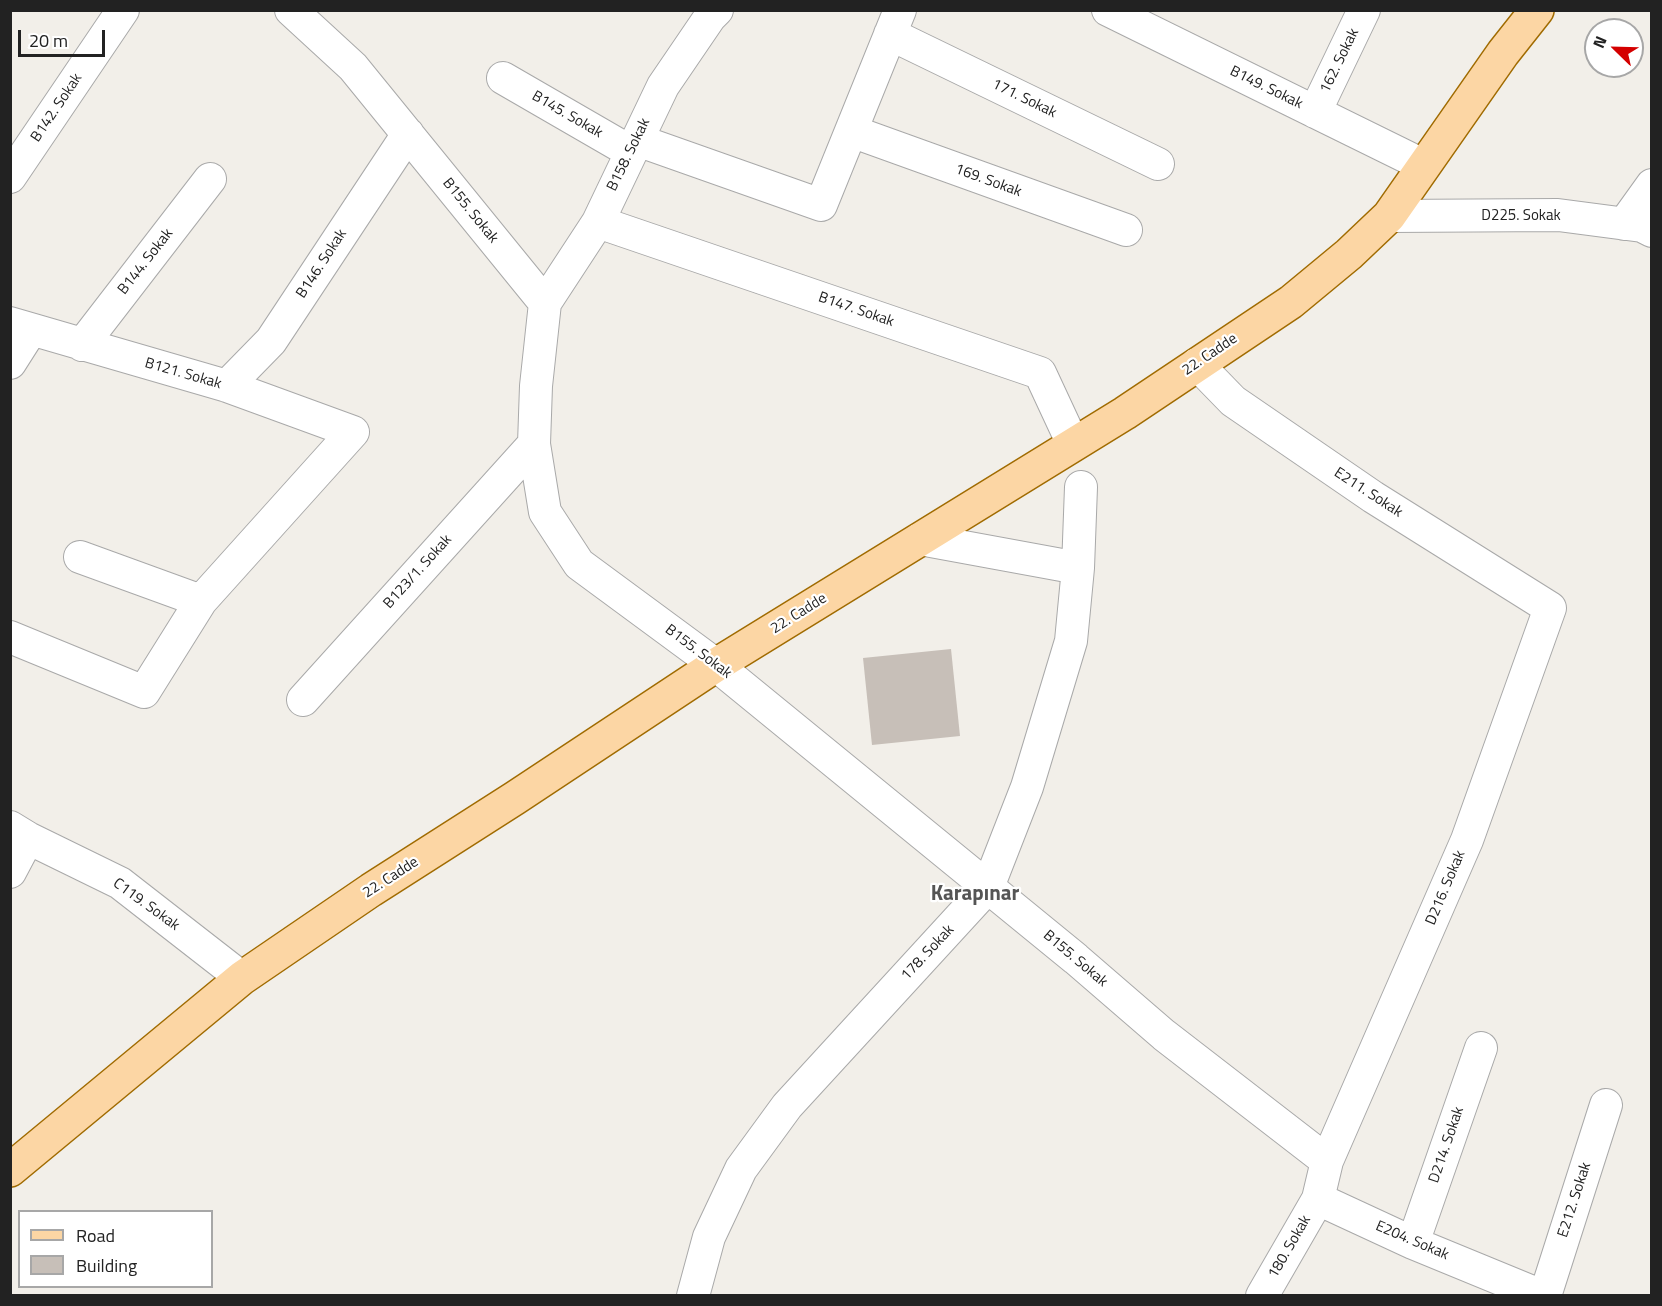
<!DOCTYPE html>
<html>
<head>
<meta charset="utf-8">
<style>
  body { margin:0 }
  #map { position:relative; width:1662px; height:1306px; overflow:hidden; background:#f2efe9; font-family:"Titillium Web",sans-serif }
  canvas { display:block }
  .frame { position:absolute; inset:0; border:12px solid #222; pointer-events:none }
  .legend { position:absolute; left:18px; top:1210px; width:195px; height:78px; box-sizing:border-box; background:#fff; border:2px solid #a7a7a7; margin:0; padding:8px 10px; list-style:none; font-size:18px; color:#222 }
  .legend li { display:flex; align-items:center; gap:12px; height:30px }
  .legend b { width:30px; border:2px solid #a7a7a7 }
  .north { position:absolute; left:1584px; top:18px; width:60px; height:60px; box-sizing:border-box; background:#fff; border:2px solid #a7a7a7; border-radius:50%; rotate:293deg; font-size:16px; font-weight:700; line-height:24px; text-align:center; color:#222 }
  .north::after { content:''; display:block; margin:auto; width:21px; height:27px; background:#d40000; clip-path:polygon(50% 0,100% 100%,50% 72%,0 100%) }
  .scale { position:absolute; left:18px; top:30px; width:87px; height:27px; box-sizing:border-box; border:3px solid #222; border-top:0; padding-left:8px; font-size:18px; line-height:21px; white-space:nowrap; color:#222; -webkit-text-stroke:4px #fff; paint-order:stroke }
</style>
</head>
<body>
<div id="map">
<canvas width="1662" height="1306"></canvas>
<div class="frame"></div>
<ul class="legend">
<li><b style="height:8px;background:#fcd6a4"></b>Road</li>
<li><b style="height:16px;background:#c7bfb8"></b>Building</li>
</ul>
<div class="north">N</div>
<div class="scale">20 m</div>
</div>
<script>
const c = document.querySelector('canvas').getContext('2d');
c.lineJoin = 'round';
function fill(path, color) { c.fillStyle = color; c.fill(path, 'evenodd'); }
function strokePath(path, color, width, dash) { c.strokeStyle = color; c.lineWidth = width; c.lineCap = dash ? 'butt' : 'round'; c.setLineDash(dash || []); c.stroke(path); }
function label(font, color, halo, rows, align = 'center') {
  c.font = font + ' "Titillium Web",sans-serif'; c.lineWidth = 4.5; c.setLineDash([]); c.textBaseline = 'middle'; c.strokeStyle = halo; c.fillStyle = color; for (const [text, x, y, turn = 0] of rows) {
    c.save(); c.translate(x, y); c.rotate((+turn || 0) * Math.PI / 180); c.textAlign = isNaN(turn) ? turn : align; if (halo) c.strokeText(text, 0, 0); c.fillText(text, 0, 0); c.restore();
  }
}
fill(new Path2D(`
  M951,649L960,736L872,745L863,658Z`), '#c7bfb8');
const minor = new Path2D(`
  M291,10L353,67L545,303L536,386L534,444L545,512L579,564L716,665L1076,959L1164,1035L1327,1161
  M1108,10L1423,165
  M890,34L1158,164
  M503,78L631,152
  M1315,112L1364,10
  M851,131L1126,230
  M637,140L821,205L900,10
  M10,177L123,10
  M1389,216L1558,215L1642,226L1652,231
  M598,222L1040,373L1073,444
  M1624,224L1652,185
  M545,303L598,222L663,86L710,17L717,10
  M10,323L227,386L353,432L201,601L144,692L10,637
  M82,345L210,179
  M10,363L31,330
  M1197,364L1233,401L1373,497L1550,608L1467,840L1327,1161L1318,1199L1413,1243L1542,1296
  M227,386L271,341L408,134
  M80,557L201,601
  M1078,568L1081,487
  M303,700L534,444
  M10,827L28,838L120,883L242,978
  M10,872L28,838
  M1413,1243L1481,1048
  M693,1296L709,1237L741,1169L787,1106L988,887L1027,787L1071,641L1078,568L920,539
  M1262,1296L1318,1199
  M1545,1296L1606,1105`);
const major = new Path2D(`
  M10,1170L242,978L371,890L515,798L716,665L1125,413L1291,302L1349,254L1389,216L1503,53L1537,10`);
strokePath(minor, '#a9a9a9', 34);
strokePath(major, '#a06b00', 36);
strokePath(minor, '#fff', 32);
strokePath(major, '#fcd6a4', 33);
label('15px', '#222', '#fff', [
  ["162. Sokak",1340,61,-64],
  ["B149. Sokak",1266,88,26],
  ["171. Sokak",1024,99,26],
  ["B142. Sokak",57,108,-56],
  ["B145. Sokak",567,115,30],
  ["B158. Sokak",629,155,-64],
  ["169. Sokak",988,181,20],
  ["B155. Sokak",470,211,51],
  ["D225. Sokak",1521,216],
  ["B144. Sokak",146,262,-52],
  ["B146. Sokak",322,264,-57],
  ["B147. Sokak",856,310,19],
  ["22. Cadde",1210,355,-34],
  ["B121. Sokak",183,374,16],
  ["E211. Sokak",1368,493,33],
  ["B123/1. Sokak",418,572,-48],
  ["22. Cadde",799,614,-32],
  ["B155. Sokak",698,652,37],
  ["22. Cadde",391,878,-33],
  ["D216. Sokak",1446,888,-67],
  ["C119. Sokak",146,905,36],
  ["178. Sokak",928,953,-47],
  ["B155. Sokak",1075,959,40],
  ["D214. Sokak",1447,1145,-71],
  ["E212. Sokak",1575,1200,-72],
  ["E204. Sokak",1412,1241,23],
  ["180. Sokak",1290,1247,-60]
]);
label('bold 21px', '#555', '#fff', [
  ["Karapınar",975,895]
]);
</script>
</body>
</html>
